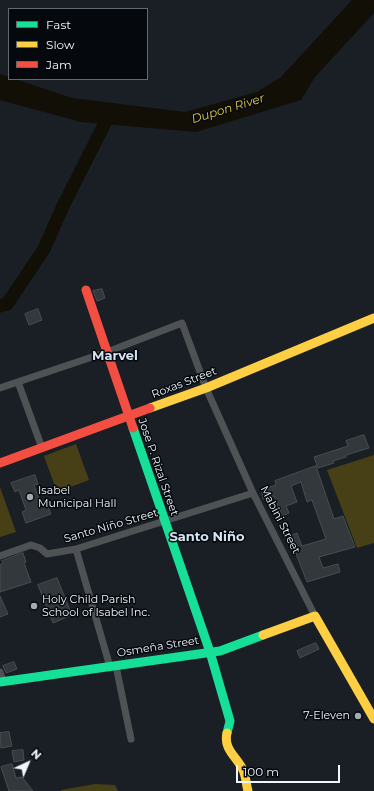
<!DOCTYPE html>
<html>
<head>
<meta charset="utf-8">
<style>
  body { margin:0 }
  #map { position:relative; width:374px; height:791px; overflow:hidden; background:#191f25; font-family:Montserrat,sans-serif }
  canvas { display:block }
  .legend { position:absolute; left:8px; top:8px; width:140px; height:72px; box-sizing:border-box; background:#05090d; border:1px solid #62686d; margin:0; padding:5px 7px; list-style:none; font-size:12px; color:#eef6fd }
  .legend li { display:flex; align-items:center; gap:8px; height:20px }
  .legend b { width:20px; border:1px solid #62686d }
  .north { position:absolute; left:8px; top:743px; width:40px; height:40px; -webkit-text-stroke:3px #05090d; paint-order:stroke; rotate:44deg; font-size:11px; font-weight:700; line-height:16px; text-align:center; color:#eef6fd }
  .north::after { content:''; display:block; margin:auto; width:14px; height:18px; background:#eef6fd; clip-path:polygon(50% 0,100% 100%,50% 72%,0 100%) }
  .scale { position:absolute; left:236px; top:765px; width:104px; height:18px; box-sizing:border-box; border:2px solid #eef6fd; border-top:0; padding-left:5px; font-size:12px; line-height:14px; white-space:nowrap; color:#eef6fd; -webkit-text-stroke:3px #05090d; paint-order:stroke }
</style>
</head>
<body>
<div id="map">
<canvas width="374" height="791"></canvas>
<ul class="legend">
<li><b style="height:5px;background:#16e098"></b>Fast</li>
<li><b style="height:5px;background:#ffcf43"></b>Slow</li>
<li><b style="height:5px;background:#f24e42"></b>Jam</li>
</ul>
<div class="north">N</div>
<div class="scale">100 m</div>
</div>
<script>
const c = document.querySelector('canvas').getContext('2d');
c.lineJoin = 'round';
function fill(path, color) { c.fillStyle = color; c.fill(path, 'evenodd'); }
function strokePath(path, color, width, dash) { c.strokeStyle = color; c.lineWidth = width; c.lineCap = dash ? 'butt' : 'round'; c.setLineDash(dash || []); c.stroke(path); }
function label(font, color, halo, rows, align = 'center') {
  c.font = font + ' Montserrat,sans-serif'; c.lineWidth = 3; c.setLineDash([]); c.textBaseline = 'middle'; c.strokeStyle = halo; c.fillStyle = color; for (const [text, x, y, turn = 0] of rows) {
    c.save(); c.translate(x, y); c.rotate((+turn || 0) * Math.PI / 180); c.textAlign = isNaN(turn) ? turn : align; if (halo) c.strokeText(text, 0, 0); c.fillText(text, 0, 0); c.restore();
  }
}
fill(new Path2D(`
  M76,444L89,480L57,492L44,456Z
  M374,455V543L357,548L327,470Z
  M0,487L16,532L0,537Z
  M95,784L115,785L118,791H61V790Z`), '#474017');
fill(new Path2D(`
  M352,0H374V13L315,77L301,100L196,132L81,122L0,100V74L9,77V79H15L72,98L185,112L257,92L281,77Z`), '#110f06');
strokePath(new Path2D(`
  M0,306L7,304L44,249L63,206L110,113`), '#110f06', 13);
const building = new Path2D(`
  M102,289L105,298L97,301L93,291Z
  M38,309L42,320L29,325L25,314Z
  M364,435L369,448L346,455V457L333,461L334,463L318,468L314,457L348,446L346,441Z
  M316,466L334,519L343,516L355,547L319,557L323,568L338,564L340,572L307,582L289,536L297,533L302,546L326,539L312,500L307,502L301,482L291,486L297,502L286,506L289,513L282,516L274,496L263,499L261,490L276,485L275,481Z
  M35,475L38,484L34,485L41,505L46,503L51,514L26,523L22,512L26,510L19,490L15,492L11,483Z
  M23,553L26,562L24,563L31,582L0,592V565L3,563L2,561Z
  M57,578L72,615L53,623L38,585Z
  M0,596L8,614L0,617Z
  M316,643L319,649L300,658L297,651Z
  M14,662L17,669L6,673L3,666Z
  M9,732L12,746L1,748L0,733Z
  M23,750L24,760L14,762L12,751Z
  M12,764L16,778L22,777L33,791H9L1,767Z`);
fill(building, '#33383d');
strokePath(building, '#484d52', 1);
strokePath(new Path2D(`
  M18,382L42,448
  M0,388L107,352L182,323L206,388L253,493L315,616
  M76,549L110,667
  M0,556L31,545L40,548L47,554L76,549L253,493
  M116,666L131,739
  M0,672L3,681`), '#4f5255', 7);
strokePath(new Path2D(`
  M133,428L210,652L230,721L227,733
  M0,682L220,651L263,635`), '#16e098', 9);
strokePath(new Path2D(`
  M150,408L206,388L374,318
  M263,635L315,616L374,719
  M227,733C223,749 237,757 243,770C246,776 246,784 248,791`), '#ffcf43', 9);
strokePath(new Path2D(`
  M86,290L133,428
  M0,463L150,408`), '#f24e42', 9);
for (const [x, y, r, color] of [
  [30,497,4,"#a3abb1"],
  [34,606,4,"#a3abb1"],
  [358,716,4,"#a3abb1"]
]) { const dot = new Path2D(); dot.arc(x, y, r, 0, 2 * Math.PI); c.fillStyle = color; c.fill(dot); strokePath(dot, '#05090d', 1.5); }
label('11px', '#eef6fd', '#05090d', [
  ["Roxas Street",184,383,-21],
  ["Jose P. Rizal Street",158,467,71],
  ["Mabini Street",280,520,63],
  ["Santo Niño Street",111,526,-16],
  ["Osmeña Street",158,647,-9]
]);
label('11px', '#eef6fd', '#05090d', [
  ["Isabel",38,491],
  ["Municipal Hall",38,504],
  ["Holy Child Parish",42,600],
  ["School of Isabel Inc.",42,613],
  ["7-Eleven",350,716,"right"]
], 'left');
label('italic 12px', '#e3c946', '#05090d', [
  ["Dupon River",228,109,-17]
]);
label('bold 13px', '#d3e3f2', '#05090d', [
  ["Marvel",115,356],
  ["Santo Niño",207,537]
]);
</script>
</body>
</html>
